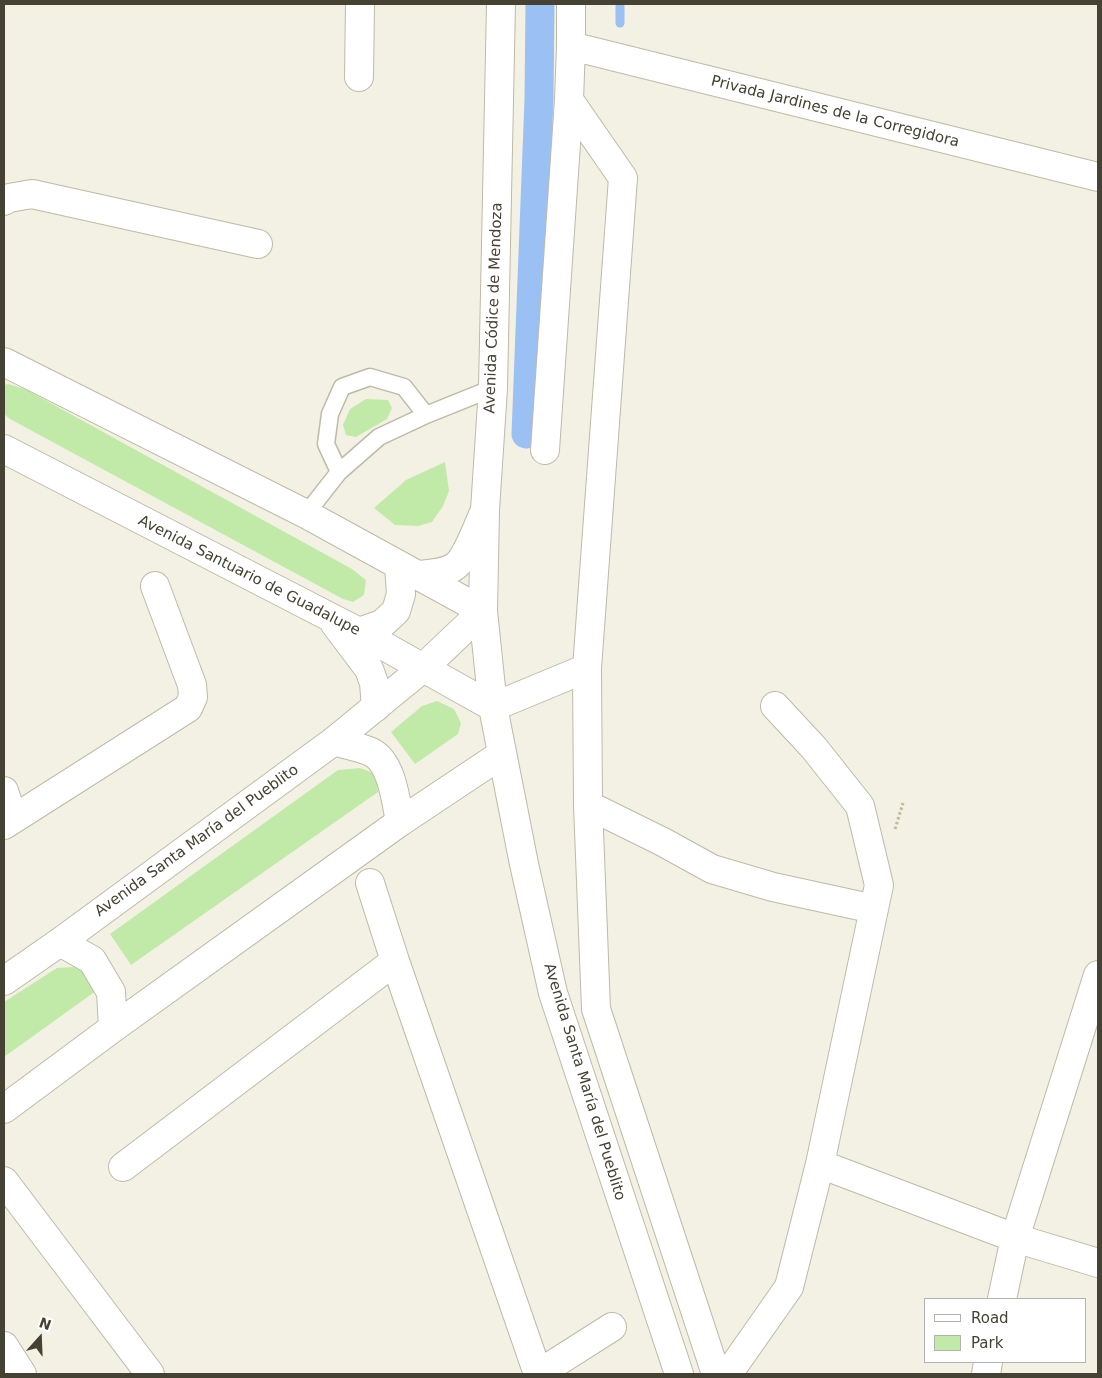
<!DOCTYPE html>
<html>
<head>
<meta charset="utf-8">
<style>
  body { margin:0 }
  #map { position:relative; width:1102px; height:1378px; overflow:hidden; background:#f3f1e3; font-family:"DejaVu Sans",sans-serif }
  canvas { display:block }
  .frame { position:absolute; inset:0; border:5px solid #454133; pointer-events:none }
  .legend { position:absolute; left:924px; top:1298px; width:162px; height:65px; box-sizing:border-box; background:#fff; border:1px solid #b5b3ad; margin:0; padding:6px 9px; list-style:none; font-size:15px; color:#454133 }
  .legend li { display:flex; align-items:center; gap:10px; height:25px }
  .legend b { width:25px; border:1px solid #b5b3ad }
  .north { position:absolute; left:15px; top:1313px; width:50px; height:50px; -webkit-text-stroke:4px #fff; paint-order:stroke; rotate:20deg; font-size:14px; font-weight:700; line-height:20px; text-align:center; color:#454133 }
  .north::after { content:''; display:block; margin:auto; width:18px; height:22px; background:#454133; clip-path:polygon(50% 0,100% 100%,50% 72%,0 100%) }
</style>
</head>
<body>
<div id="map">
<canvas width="1102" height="1378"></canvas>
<div class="frame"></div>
<ul class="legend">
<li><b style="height:6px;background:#fff"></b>Road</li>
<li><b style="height:14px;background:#c1eaa9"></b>Park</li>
</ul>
<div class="north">N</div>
</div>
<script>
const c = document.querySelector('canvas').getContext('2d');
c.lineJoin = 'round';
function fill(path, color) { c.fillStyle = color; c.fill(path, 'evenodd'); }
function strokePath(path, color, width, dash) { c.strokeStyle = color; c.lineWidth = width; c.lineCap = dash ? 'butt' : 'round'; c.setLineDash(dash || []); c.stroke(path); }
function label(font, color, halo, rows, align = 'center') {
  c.font = font + ' "DejaVu Sans",sans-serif'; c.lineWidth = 4; c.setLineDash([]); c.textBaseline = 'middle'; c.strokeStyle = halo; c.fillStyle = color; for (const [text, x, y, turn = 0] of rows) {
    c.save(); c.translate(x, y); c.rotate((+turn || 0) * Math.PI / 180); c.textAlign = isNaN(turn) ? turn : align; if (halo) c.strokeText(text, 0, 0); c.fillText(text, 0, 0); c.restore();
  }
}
fill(new Path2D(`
  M8,384L25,389L352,569L366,580L364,595L353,602L343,599L10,419L4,414V385Z
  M366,399L388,400L392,408L387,419L356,437L346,435L343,425L350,409Z
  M445,462L449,491L443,506L432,522L418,526L395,525L374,508L406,480Z
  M437,701L454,709L461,723L458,734L415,764L391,732L422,706Z
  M360,768L376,774L378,792L131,965L110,934L338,770Z
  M74,967L91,975L96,991L4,1057V1002L57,968Z`), '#c1eaa9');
strokePath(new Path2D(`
  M620,23V4`), '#9bc0f4', 9);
strokePath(new Path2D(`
  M526,434L539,99L540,4`), '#9bc0f4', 29);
const service = new Path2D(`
  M339,472L326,444L330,414L342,387L370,377L404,387L426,415
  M306,514L339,472L379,437L426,415L493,388`);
const minor = new Path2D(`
  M571,4V46L569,100L623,178L587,668L588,805L596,1009L716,1374
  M571,46L1098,177
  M359,77L360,4
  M4,201L9,198L32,194L258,244
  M545,450L569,100
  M493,707L587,668
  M334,741C346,745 360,747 371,752C392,762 396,801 400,822
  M4,791L13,818
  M588,805L663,842L712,869L773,887L874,909
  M4,825L188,708L193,697L192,685L155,586
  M370,883L395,961L538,1374
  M60,942L92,960L111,992L113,1028
  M4,981L60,942L334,741L423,668L483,611L485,510L493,388L501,4
  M4,1109L113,1028L400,822L502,754
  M820,1164L1015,1238L1098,1263
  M123,1167L395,961
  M4,1181L150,1374
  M1002,1299L1015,1238L1098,975
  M4,1346L22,1374
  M538,1374L612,1327
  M728,1374L789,1287L820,1164L879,885L860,806L814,748L775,706
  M986,1374L988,1362`);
const tertiary = new Path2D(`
  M4,362L306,514L483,611L493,707L524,864L553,993L679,1374
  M4,449L359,632L493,707
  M416,575C428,574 443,574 454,567C466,560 479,523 485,510
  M335,624L369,669L374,683L376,707
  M359,632L382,624L396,611L401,594L399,565`);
strokePath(service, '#bebaa6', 19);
strokePath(minor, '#bebaa6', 30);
strokePath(tertiary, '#bebaa6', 30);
strokePath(new Path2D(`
  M895,829L903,803`), '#c1b996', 3, [2.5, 2.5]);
strokePath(service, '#fff', 16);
strokePath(minor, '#fff', 28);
strokePath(tertiary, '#fff', 28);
label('15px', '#454133', '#fff', [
  ["Privada Jardines de la Corregidora",835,112,14],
  ["Avenida Códice de Mendoza",494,308,-88],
  ["Avenida Santuario de Guadalupe",249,576,27],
  ["Avenida Santa María del Pueblito",197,841,-36],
  ["Avenida Santa María del Pueblito",584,1082,73]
]);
</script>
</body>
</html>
